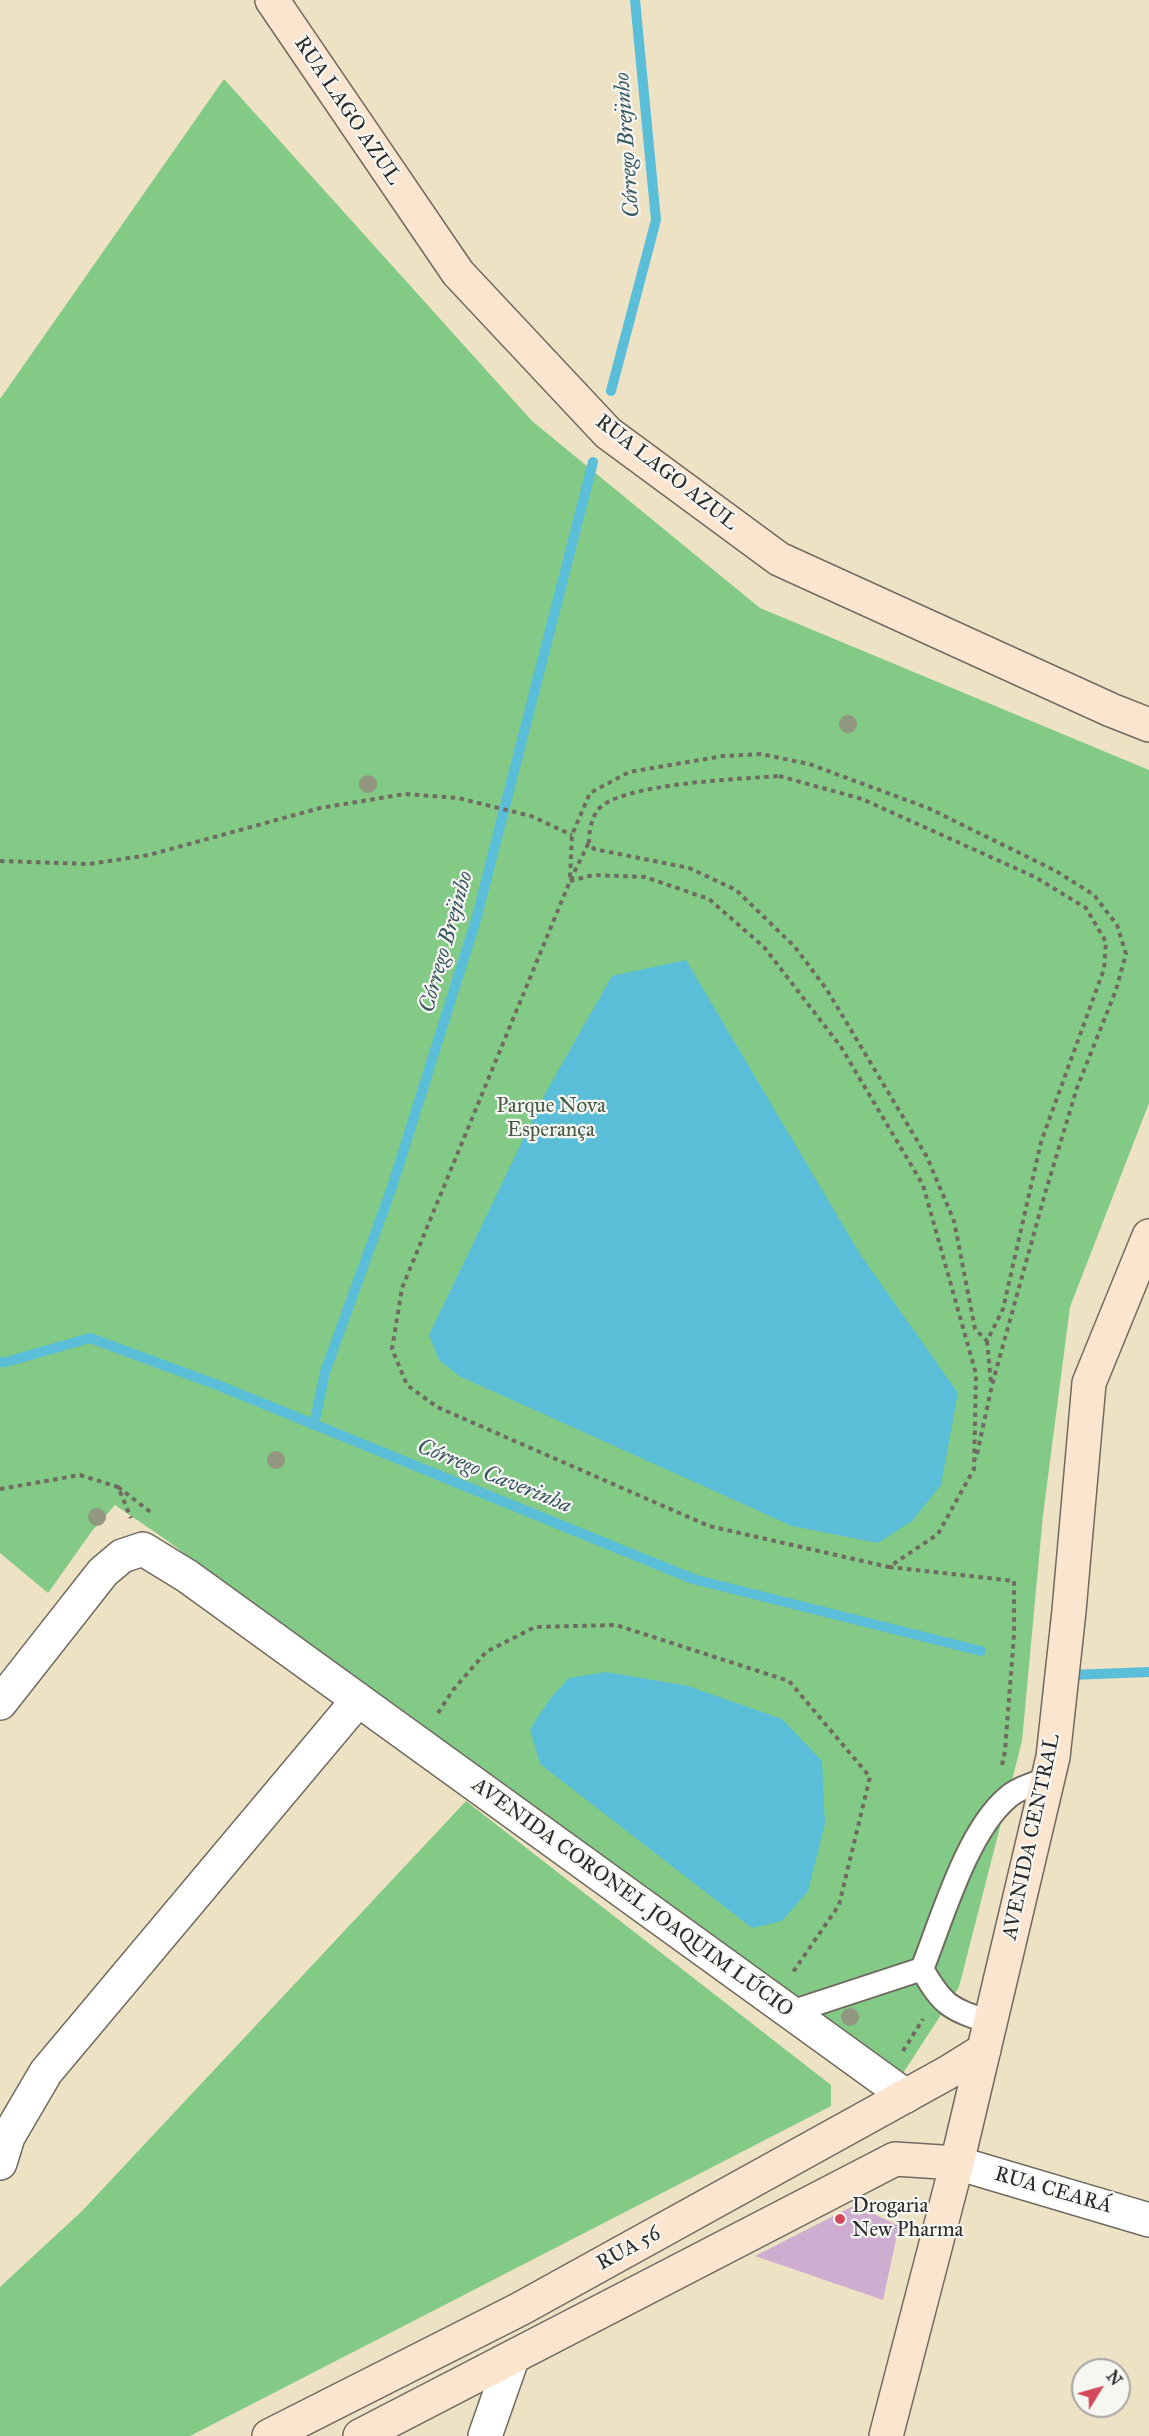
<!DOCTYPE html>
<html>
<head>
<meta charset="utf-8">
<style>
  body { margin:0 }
  #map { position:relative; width:1149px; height:2436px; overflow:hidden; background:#eee2c4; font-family:"IM FELL Great Primer",serif }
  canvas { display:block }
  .north { position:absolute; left:1071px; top:2358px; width:60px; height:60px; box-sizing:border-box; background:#f6f6f2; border:2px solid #a5a5a2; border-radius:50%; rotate:53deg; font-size:16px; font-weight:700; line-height:24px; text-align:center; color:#2b2b2b }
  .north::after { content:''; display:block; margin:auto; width:21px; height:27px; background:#d1495b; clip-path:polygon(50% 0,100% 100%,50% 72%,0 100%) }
</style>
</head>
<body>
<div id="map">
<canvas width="1149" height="2436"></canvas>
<div class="north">N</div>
</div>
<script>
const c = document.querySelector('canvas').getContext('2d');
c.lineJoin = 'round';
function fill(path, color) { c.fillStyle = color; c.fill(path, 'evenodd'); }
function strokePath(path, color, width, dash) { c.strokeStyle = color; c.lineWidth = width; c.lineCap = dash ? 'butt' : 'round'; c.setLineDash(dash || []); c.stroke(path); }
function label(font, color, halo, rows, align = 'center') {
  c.font = font + ' "IM FELL Great Primer",serif'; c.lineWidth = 4.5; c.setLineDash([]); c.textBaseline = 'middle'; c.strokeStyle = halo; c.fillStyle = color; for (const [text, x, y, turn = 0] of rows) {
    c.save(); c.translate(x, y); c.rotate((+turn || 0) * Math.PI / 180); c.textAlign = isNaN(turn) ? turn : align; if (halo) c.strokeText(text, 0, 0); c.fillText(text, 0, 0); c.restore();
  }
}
fill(new Path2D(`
  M224,79L532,421L760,608L1149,770V1103L1070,1307L1043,1515L1022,1741L959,1987L898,2081L165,1539L115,1505L92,1531L48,1593L0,1553V399Z
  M466,1801L831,2085V2106L190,2436H0V2287L82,2211Z`), '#82ca86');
fill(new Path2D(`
  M686,960L860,1254L958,1393L941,1485L912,1521L878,1543L792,1526L459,1376L439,1360L429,1335L546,1092L612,976Z
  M606,1672L688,1686L782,1719L822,1761L825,1824L808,1891L782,1921L752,1928L540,1764L530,1729L550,1699L569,1678Z`), '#5abed9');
strokePath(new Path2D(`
  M611,391L656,220L635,0
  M0,1362H6L90,1338L220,1386L693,1579L981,1651
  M314,1425L325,1372L392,1187L476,920L593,462
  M1070,1675L1149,1672`), '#5abed9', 10);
fill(new Path2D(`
  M855,2205L899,2226L883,2300L755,2256Z`), '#ceaed0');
const lane = new Path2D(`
  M791,2012L922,1969
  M990,2022C950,2009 943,2006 922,1969C942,1919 967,1832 1007,1798C1017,1788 1035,1784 1048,1778`);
const street = new Path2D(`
  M0,1703L103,1572L122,1556L143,1549L187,1576L906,2096
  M0,2163L8,2137L46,2072L358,1700
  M957,2163L1149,2220
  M485,2436L512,2359`);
const secondary = new Path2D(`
  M272,0L458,273L608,433L779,559L1111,710L1149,725
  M269,2436L520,2309L947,2073L984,2050
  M360,2436L895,2159L957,2163
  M886,2436L957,2163L1053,1757L1069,1611L1089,1383L1149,1236`);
strokePath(lane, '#6f6b61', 26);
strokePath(street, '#6f6b61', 36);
strokePath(secondary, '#6f6b61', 36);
strokePath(new Path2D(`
  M779,776L862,799L1035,877L1086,908L1106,942L1104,969L1041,1142L1003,1309L987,1341L975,1329L954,1221L927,1157L827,990L795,947L736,890L689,868L594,849L589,842C589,832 591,820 597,811C616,783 743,779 779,776Z
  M0,861L89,864L149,855L320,808L405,794L458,798L531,816L572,835
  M570,877L572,835L590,793L629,772L723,756L761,754L809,764L928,808L1056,871L1094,895L1117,925L1126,954L1116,990L1077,1088L1046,1190L992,1385L976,1459
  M570,881L593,875L645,877L709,899L764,947L841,1047L923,1185L976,1374L974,1469L938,1534L889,1567L709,1526L437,1407L407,1385L392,1349L402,1288L570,881L589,842
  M987,1341L991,1382
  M118,1487L153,1514
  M0,1489L80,1475L118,1487L131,1518
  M889,1567L1014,1581V1635L1005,1751L1002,1765
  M438,1713L453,1690L486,1652L535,1627L616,1625L789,1681L870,1777L839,1905L793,1972
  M903,2051L923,2019`), '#6f6b61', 4, [4.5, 4.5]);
strokePath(lane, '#fff', 22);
strokePath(street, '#fff', 33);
strokePath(secondary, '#fce5cf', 33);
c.fillStyle = '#91987f';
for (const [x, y] of [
  [848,724],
  [368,784],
  [276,1460],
  [97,1517],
  [850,2017]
]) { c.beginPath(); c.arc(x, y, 9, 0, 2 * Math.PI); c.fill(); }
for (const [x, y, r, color] of [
  [840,2219,6,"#d1495b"]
]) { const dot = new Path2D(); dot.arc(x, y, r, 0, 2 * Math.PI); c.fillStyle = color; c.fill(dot); strokePath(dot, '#f6f6f2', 2); }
label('21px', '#2b2b2b', '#f6f6f2', [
  ["RUA LAGO AZUL",347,111,56],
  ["RUA LAGO AZUL",666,473,38],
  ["AVENIDA CENTRAL",1032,1837,-78],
  ["AVENIDA CORONEL JOAQUIM LÚCIO",632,1898,36],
  ["RUA CEARÁ",1053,2191,16],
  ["RUA 56",629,2249,-29]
]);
label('21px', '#455b46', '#f6f6f2', [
  ["Parque Nova",551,1107],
  ["Esperança",551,1131]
]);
label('21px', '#2b2b2b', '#f6f6f2', [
  ["Drogaria",852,2207],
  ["New Pharma",852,2231]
], 'left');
label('italic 22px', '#39575f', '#f6f6f2', [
  ["Córrego Brejinho",628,145,-94],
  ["Córrego Brejinho",447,942,-74],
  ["Córrego Caverinha",494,1477,22]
]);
</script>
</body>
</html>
